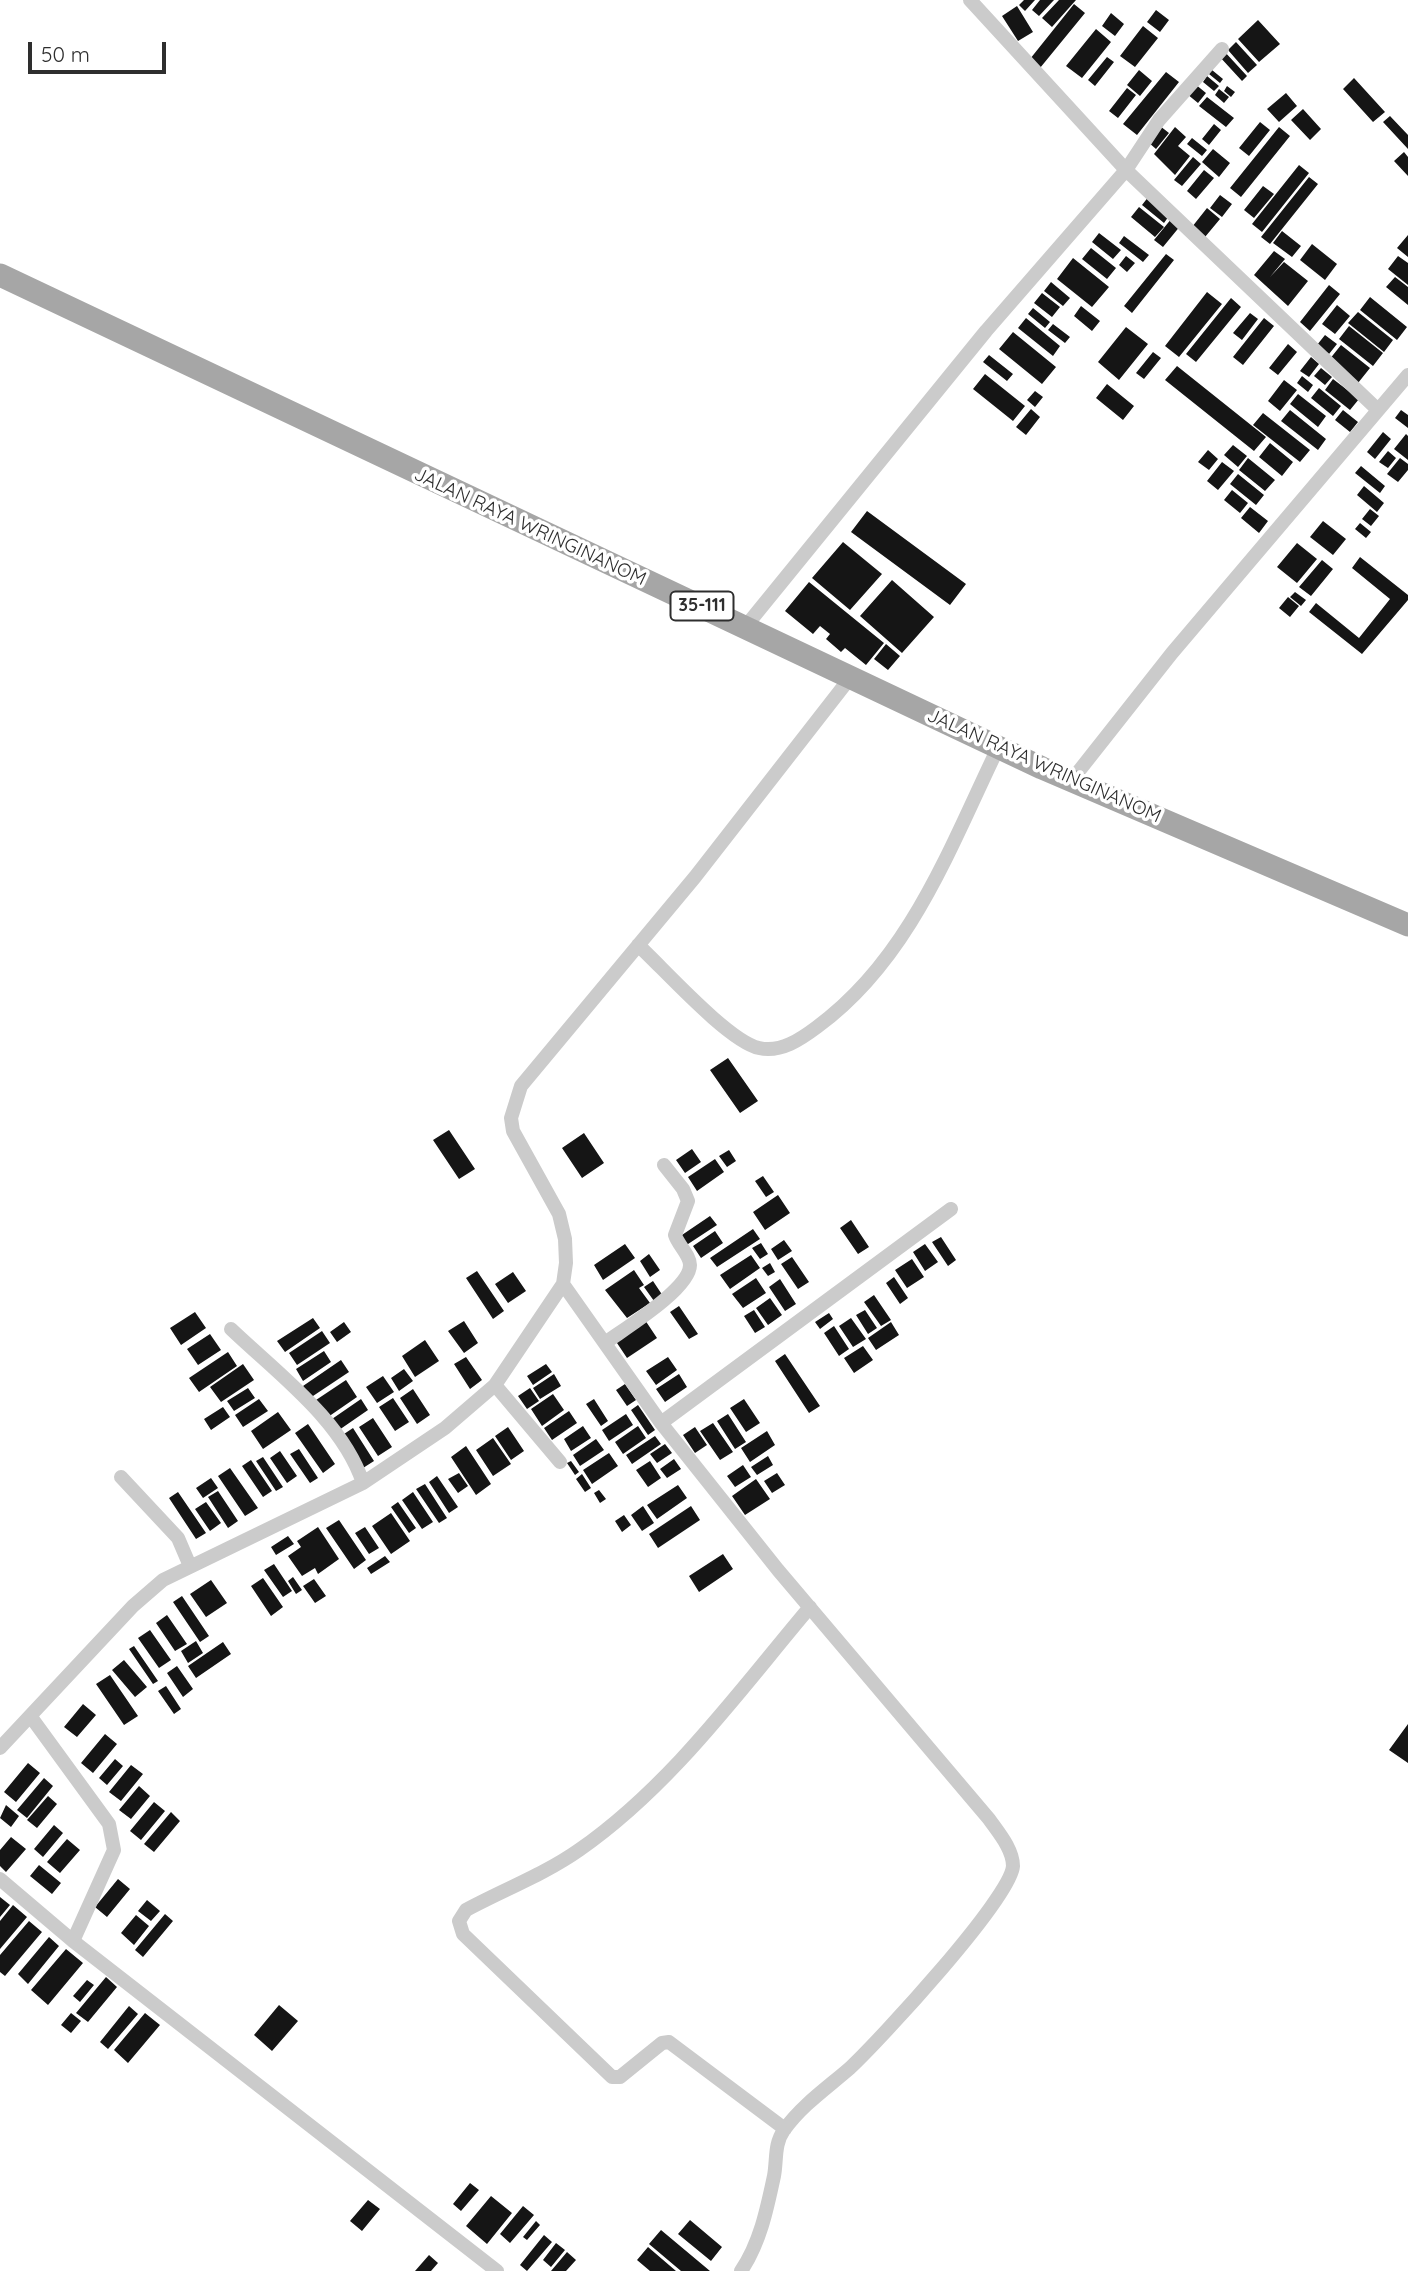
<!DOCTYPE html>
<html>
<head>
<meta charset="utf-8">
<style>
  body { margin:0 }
  #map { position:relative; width:1408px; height:2271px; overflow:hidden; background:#fff; font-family:Quicksand,sans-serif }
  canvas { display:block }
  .scale { position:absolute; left:28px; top:42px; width:138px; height:32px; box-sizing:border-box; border:4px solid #2e2e2e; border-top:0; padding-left:9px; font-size:21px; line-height:24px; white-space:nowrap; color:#2e2e2e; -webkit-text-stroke:5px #fff; paint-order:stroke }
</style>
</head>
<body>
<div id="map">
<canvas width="1408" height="2271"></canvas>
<div class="scale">50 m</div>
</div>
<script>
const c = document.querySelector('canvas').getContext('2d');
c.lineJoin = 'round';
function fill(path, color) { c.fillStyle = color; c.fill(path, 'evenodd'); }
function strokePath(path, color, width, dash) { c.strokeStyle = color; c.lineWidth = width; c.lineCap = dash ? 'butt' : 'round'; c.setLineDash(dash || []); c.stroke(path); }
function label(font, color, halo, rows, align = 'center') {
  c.font = font + ' Quicksand,sans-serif'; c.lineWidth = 7; c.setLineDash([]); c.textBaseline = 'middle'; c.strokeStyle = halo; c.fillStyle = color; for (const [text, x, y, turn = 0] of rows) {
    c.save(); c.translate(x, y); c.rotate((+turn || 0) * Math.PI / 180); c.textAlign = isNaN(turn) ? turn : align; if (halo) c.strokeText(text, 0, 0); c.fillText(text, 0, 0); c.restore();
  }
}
fill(new Path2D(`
  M1024,0H1035L1025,11L1019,5Z
  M1040,0H1054L1039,16L1032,10Z
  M1059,0H1076L1052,27L1042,18Z
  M1074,4L1085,13L1040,68L1030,59Z
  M1017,6L1033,32L1018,41L1002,16Z
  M1156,10L1169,20L1160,32L1147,22Z
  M1111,13L1124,24L1115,36L1102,26Z
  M1258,20L1280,44L1259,62L1238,39Z
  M1143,26L1158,38L1135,67L1120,56Z
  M1096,29L1111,42L1082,78L1066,66Z
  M1236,42L1257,65L1248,73L1228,50Z
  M1224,51L1247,76L1242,81L1219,56Z
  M1107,57L1114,62L1095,86L1088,80Z
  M1139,70L1152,81L1140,96L1127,85Z
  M1212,70L1223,79L1220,83L1209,74Z
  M1166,72L1179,82L1137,135L1123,124Z
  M1207,76L1219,86L1214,91L1203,82Z
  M1354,78L1385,112L1373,122L1343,89Z
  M1195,84L1206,93L1198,103L1187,94Z
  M1227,86L1235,92L1231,97L1224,91Z
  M1127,88L1136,95L1118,118L1109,111Z
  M1219,89L1229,97L1224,103L1215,95Z
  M1286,93L1297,106L1279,122L1267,109Z
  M1207,97L1234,118L1226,127L1199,106Z
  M1303,109L1321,129L1310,140L1291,120Z
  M1390,116L1408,135V149L1383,122Z
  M1260,122L1270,130L1249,156L1239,148Z
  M1214,124L1221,130L1209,145L1202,139Z
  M1160,126L1169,133L1156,149L1148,142Z
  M1175,127L1186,137L1178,146L1190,156L1175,175L1154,154Z
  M1279,127L1290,136L1241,197L1230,188Z
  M1192,138L1207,150L1202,156L1187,144Z
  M1213,149L1230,163L1219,177L1202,162Z
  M1404,152L1408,157V176L1394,161Z
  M1193,157L1201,164L1182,186L1174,180Z
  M1299,165L1309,173L1262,232L1252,224Z
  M1204,170L1214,178L1196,199L1187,191Z
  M1309,177L1318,184L1270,244L1261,237Z
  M1263,186L1274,194L1254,218L1244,210Z
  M1220,195L1232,204L1222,217L1210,208Z
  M1149,196L1171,213L1164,223L1142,205Z
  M1139,207L1164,227L1155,237L1131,217Z
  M1207,208L1220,219L1205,237L1192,227Z
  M1172,218L1181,225L1163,247L1154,240Z
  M1282,231L1301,246L1292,257L1273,243Z
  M1099,233L1121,250L1113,259L1092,242Z
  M1408,235V257L1397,248Z
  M1124,236L1149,255L1143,262L1119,243Z
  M1312,244L1337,264L1325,280L1300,260Z
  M1091,248L1116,268L1107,279L1082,259Z
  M1274,251L1285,259L1270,277L1284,262L1308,281L1288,306L1254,275Z
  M1166,254L1174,260L1132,313L1124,306Z
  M1126,256L1135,263L1127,272L1119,265Z
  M1398,256L1408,263V285L1388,269Z
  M1073,258L1109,287L1092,307L1057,279Z
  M1395,277L1408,287V305L1386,287Z
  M1051,282L1070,298L1063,306L1044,291Z
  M1329,285L1340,294L1310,331L1300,322Z
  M1207,292L1222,304L1179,357L1165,346Z
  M1042,293L1060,307L1052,317L1034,303Z
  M1370,297L1407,327L1397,340L1360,310Z
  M1231,298L1241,307L1196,362L1186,354Z
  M1337,305L1350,316L1335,334L1322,324Z
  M1081,306L1100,321L1092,331L1074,316Z
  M1033,308L1050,322L1045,328L1028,314Z
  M1358,312L1393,340L1384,352L1348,323Z
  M1250,313L1258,319L1242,340L1233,333Z
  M1026,318L1060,346L1053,356L1018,328Z
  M1264,318L1274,326L1243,365L1233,357Z
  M1053,324L1070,337L1065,343L1048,330Z
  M1349,326L1383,353L1373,366L1339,339Z
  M1126,327L1148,344L1119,380L1098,362Z
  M1013,332L1056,367L1042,384L999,349Z
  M1325,335L1337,344L1329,354L1317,345Z
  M1288,344L1297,352L1278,375L1269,368Z
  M1341,345L1370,368L1358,383L1329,360Z
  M1153,352L1161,358L1144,379L1136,373Z
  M989,355L1013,374L1007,381L983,362Z
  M1311,357L1319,364L1309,377L1300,371Z
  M1177,366L1266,437L1254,451L1165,380Z
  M1321,368L1332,377L1325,385L1314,376Z
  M985,374L1025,406L1013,421L973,389Z
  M1302,376L1313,385L1308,392L1297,383Z
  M1333,379L1359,399L1350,410L1325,390Z
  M1284,380L1297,390L1280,411L1268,401Z
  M1107,384L1134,406L1123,420L1096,398Z
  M1319,388L1341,406L1333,416L1311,398Z
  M1035,391L1043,397L1035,407L1027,400Z
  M1298,394L1326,416L1318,427L1290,404Z
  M1031,409L1040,417L1026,435L1016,427Z
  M1290,410L1326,439L1318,450L1281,421Z
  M1343,410L1358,422L1350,432L1335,420Z
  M1401,410L1408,415V428L1395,418Z
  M1263,413L1310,450L1300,462L1253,425Z
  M1383,432L1391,439L1375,459L1367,452Z
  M1406,434L1408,436V460L1394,449Z
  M1270,443L1293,462L1282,476L1259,457Z
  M1233,445L1247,456L1238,467L1224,455Z
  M1208,450L1218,459L1209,470L1198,462Z
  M1388,451L1396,458L1388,468L1379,462Z
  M1248,458L1275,480L1265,491L1239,470Z
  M1400,458L1408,464V470L1398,482L1387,474Z
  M1222,462L1234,471L1218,490L1207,481Z
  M1361,466L1385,486L1380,493L1355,473Z
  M1238,474L1264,495L1256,505L1230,484Z
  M1364,486L1384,503L1377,512L1357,495Z
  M1232,490L1248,503L1240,513L1224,500Z
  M1250,507L1268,521L1259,533L1241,518Z
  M1370,509L1379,516L1371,526L1362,519Z
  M867,511L966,584L950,605L851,532Z
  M1323,521L1346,539L1333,555L1310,537Z
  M1360,523L1371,532L1366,538L1355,529Z
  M843,542L882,574L850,610L812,578Z
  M1297,543L1317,559L1297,583L1277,567Z
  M1360,557L1408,595V600L1362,654L1309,612L1316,603L1359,638L1390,599L1352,568Z
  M1322,560L1333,569L1311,596L1299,587Z
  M892,580L934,617L902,653L860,616Z
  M809,582L884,643L866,665L845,648L841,652L826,639L830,634L820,626L813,634L785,611Z
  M1295,592L1306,600L1301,606L1290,597Z
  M1288,597L1299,606L1290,617L1279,608Z
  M886,644L900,656L888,670L874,659Z
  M728,1058L758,1101L740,1113L710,1070Z
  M449,1130L475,1169L459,1179L433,1140Z
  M584,1133L604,1163L582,1178L562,1148Z
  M692,1149L701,1162L685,1173L676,1160Z
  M729,1150L736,1161L727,1167L719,1156Z
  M715,1159L724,1172L697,1191L688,1177Z
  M763,1176L774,1192L766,1197L755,1181Z
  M778,1195L790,1213L765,1230L753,1212Z
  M710,1216L717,1225L685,1246L679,1237Z
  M851,1220L869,1247L858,1254L840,1228Z
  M753,1229L760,1239L717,1267L710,1258Z
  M715,1231L723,1243L701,1258L693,1246Z
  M941,1237L956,1260L948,1266L932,1242Z
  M784,1240L792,1251L778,1260L771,1249Z
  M761,1243L768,1254L760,1259L752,1248Z
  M625,1244L635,1258L603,1280L594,1265Z
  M925,1244L938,1262L925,1271L913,1252Z
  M649,1254L660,1270L650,1277L640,1261Z
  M751,1255L760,1268L730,1289L720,1275Z
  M792,1257L809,1282L798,1289L781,1264Z
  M912,1259L924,1277L907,1288L895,1270Z
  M770,1263L775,1272L768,1276L762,1268Z
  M634,1270L644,1285L639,1288L650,1303L627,1318L605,1290Z
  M477,1271L504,1311L493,1319L466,1278Z
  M513,1272L526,1291L508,1303L495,1284Z
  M894,1277L908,1298L900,1304L886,1283Z
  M756,1278L766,1293L743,1308L732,1294Z
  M780,1279L796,1304L785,1311L769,1287Z
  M653,1281L663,1296L654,1301L644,1287Z
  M874,1295L891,1320L881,1326L864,1302Z
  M770,1298L782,1315L768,1325L756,1308Z
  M679,1306L698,1334L689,1339L670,1312Z
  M754,1310L765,1327L755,1333L744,1316Z
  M865,1310L877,1328L868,1334L856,1315Z
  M195,1312L206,1328L181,1345L170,1328Z
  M829,1313L833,1319L820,1329L815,1322Z
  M313,1318L320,1328L285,1352L277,1341Z
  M851,1318L866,1339L853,1347L839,1326Z
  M645,1320L657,1338L627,1358L615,1340Z
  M464,1321L478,1343L464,1353L448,1331Z
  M344,1322L351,1332L337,1342L330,1332Z
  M891,1322L899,1335L876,1350L868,1338Z
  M834,1326L849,1349L839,1356L824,1333Z
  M322,1331L330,1343L297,1365L289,1353Z
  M210,1334L221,1350L198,1365L187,1349Z
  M425,1340L439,1361L415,1377L402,1356Z
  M863,1346L873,1360L854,1373L844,1358Z
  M324,1351L331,1362L303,1381L296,1369Z
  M228,1352L237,1366L199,1392L189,1378Z
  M785,1354L820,1406L809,1413L775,1361Z
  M466,1357L482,1380L470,1389L454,1364Z
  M668,1357L677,1370L656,1385L646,1371Z
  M341,1360L349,1372L310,1398L303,1386Z
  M243,1364L254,1380L221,1402L210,1387Z
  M546,1364L552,1372L533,1385L527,1376Z
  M404,1369L413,1381L399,1391L391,1378Z
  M554,1374L561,1386L540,1399L533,1388Z
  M679,1374L687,1387L665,1402L656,1389Z
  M383,1376L394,1392L377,1403L366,1387Z
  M346,1380L357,1397L328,1417L316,1400Z
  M625,1384L636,1400L627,1406L616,1390Z
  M248,1388L255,1398L234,1411L227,1401Z
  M530,1388L539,1401L527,1409L518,1396Z
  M413,1389L430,1415L417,1424L400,1398Z
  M553,1394L564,1410L542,1426L531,1409Z
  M393,1398L409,1422L395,1431L379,1407Z
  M259,1399L268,1411L243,1427L235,1415Z
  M361,1399L368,1410L339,1430L332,1419Z
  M594,1399L608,1421L601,1426L586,1404Z
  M744,1399L760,1423L746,1432L730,1408Z
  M638,1405L655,1430L648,1435L631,1410Z
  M223,1407L230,1417L211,1430L204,1419Z
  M569,1411L577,1423L552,1440L544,1428Z
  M278,1412L291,1430L263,1449L251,1431Z
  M626,1414L633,1425L609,1441L602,1430Z
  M728,1414L746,1442L735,1449L717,1421Z
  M373,1418L392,1447L378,1456L359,1427Z
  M713,1423L733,1452L720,1460L700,1431Z
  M308,1424L335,1464L323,1473L295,1433Z
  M583,1426L591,1438L571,1451L564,1439Z
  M638,1426L646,1438L623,1454L615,1442Z
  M508,1427L524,1451L511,1460L495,1436Z
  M695,1427L707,1445L695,1453L683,1435Z
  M353,1428L374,1461L363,1468L341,1436Z
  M767,1431L775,1445L750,1462L741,1448Z
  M655,1436L661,1444L632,1464L626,1455Z
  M493,1438L511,1464L493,1476L476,1450Z
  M596,1439L604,1450L580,1466L573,1455Z
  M665,1444L672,1453L657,1463L650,1454Z
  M466,1446L491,1484L476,1495L451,1457Z
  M299,1449L318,1478L310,1483L290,1454Z
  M280,1451L297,1476L287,1483L270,1458Z
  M609,1453L618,1466L592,1484L583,1470Z
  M768,1456L773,1465L757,1475L751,1467Z
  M263,1457L283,1487L276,1491L256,1461Z
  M674,1459L681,1469L667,1478L660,1469Z
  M251,1460L272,1491L263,1497L242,1466Z
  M571,1461L579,1472L575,1475L567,1463Z
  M650,1461L661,1478L648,1487L636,1470Z
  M743,1465L751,1477L735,1487L727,1476Z
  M230,1468L258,1508L245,1516L218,1476Z
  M459,1473L468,1486L458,1493L448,1479Z
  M777,1473L785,1485L772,1493L764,1481Z
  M582,1474L591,1488L585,1492L576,1479Z
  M437,1476L458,1507L449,1513L429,1482Z
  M211,1478L218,1488L203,1498L196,1488Z
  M756,1479L770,1499L745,1515L732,1496Z
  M425,1484L447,1518L439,1523L416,1489Z
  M678,1485L687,1498L657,1519L647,1505Z
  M599,1490L606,1499L600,1503L594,1493Z
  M218,1491L238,1521L228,1528L208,1497Z
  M178,1492L206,1533L196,1539L169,1498Z
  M413,1492L433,1522L422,1529L402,1500Z
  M206,1502L221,1523L210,1531L195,1509Z
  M398,1502L416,1528L409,1533L391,1507Z
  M643,1506L654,1523L642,1531L631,1515Z
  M691,1506L700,1520L658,1548L649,1534Z
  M391,1513L410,1541L391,1554L372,1526Z
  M624,1515L631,1525L622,1532L615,1521Z
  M339,1520L366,1560L354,1569L326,1528Z
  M318,1527L339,1559L318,1574L315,1568L302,1576L288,1556L301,1547L297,1541Z
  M365,1527L379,1548L369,1554L355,1533Z
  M288,1536L294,1544L276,1555L271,1547Z
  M723,1554L733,1569L699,1592L689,1576Z
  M385,1556L390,1562L371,1574L367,1568Z
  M274,1564L292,1591L283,1597L264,1570Z
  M293,1577L302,1590L296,1594L288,1581Z
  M263,1578L283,1607L271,1616L251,1586Z
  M314,1579L326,1596L315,1603L303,1586Z
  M211,1580L227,1603L206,1617L190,1594Z
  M182,1596L209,1636L200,1642L173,1602Z
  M167,1615L187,1644L175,1651L156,1623Z
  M150,1630L171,1660L159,1668L138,1638Z
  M196,1641L203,1653L188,1663L181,1651Z
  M223,1642L231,1654L196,1678L188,1666Z
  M134,1646L158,1681L153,1684L129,1649Z
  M124,1660L147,1687L135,1697L112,1670Z
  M177,1666L193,1689L183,1697L167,1673Z
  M110,1675L138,1716L124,1725L96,1684Z
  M166,1686L181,1709L174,1714L158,1691Z
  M83,1704L96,1715L77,1737L64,1727Z
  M1408,1724V1763L1389,1750Z
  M105,1734L117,1744L93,1773L81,1763Z
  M115,1759L123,1766L107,1785L99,1778Z
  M28,1763L40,1773L16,1802L4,1792Z
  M131,1765L143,1774L121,1801L109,1792Z
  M44,1778L53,1786L27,1818L17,1810Z
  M139,1786L150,1796L131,1819L119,1810Z
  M48,1796L57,1804L37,1828L27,1820Z
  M154,1802L165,1811L141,1840L130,1831Z
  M6,1805L19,1816L11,1827L0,1818Z
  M171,1812L180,1821L154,1852L144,1844Z
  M54,1825L63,1833L43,1857L34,1849Z
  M11,1837L26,1849L6,1872L0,1866V1850Z
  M67,1839L80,1850L60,1873L47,1862Z
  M39,1865L61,1883L52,1894L30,1876Z
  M118,1879L130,1889L107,1917L95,1907Z
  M0,1897L10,1905L0,1917Z
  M147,1900L160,1911L151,1921L138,1911Z
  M13,1905L27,1917L0,1949V1921Z
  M165,1914L173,1921L143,1957L135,1950Z
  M136,1915L149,1926L134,1945L121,1933Z
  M29,1921L42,1932L5,1976L0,1972V1955Z
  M49,1937L59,1946L28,1984L18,1974Z
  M66,1949L83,1963L48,2005L31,1990Z
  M106,1977L117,1987L88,2022L76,2013Z
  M87,1980L94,1985L80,2002L73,1996Z
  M279,2005L298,2021L272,2051L254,2035Z
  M129,2006L138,2014L108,2049L100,2042Z
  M71,2013L81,2021L71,2033L61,2025Z
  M145,2013L160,2025L128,2063L114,2050Z
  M470,2183L479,2190L461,2211L453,2204Z
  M491,2196L512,2213L487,2244L466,2226Z
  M368,2200L380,2209L362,2231L350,2221Z
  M523,2206L534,2215L510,2243L500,2234Z
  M690,2220L722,2247L711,2261L678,2234Z
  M536,2221L540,2225L527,2240L523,2237Z
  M661,2230L710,2271H681L649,2244Z
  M544,2235L552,2242L527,2271L520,2265Z
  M556,2243L565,2250L551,2267L543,2260Z
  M648,2247L676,2271H650L637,2260Z
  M567,2252L576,2260L566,2271H551Z
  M429,2255L438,2263L431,2271H415Z`), '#151515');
strokePath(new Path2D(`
  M1222,49L1159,120L1126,170L1378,410
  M746,626L986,331L1126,170L970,0
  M1071,781L1172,653L1408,375
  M638,945C664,969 728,1041 759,1048C781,1053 801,1039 817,1027C910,959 950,847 998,748
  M563,1284L661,1423L778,1570L989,1819C998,1832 1013,1849 1013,1866C1011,1898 879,2041 850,2068C827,2088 802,2105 784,2130C774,2144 777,2160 774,2176C767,2209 760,2243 741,2271
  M231,1329C277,1373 342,1420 363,1483
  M605,1343C624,1329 690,1289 690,1265C690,1255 678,1245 675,1235L688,1201L683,1189L664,1165
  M495,1385L560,1462
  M661,1423L951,1209
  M121,1477L178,1538L190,1566
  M31,1717L109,1824L114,1850L73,1941
  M0,1748L133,1606L163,1580L363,1483L445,1428L495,1385L563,1284L566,1263L565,1239L559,1214L513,1131L511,1118L521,1086L695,877L850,678
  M0,1879L73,1941L497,2271
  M785,2129L669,2042L662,2043L620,2077H612L463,1934L459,1921L466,1910C503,1890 545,1874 579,1850C671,1786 739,1691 810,1607`), '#cbcbcb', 14);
strokePath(new Path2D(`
  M0,275L1042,768L1408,925`), '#a6a6a6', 23);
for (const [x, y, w] of [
  [702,606,63]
]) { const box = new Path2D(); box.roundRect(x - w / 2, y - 14.5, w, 29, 5); c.fillStyle = '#fff'; c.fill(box); strokePath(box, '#2e2e2e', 2); }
label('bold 18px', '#2e2e2e', null, [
  ["35-111",702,606]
]);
label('19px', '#2e2e2e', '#fff', [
  ["JALAN RAYA WRINGINANOM",530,527,25],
  ["JALAN RAYA WRINGINANOM",1044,766,24]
]);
</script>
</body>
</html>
